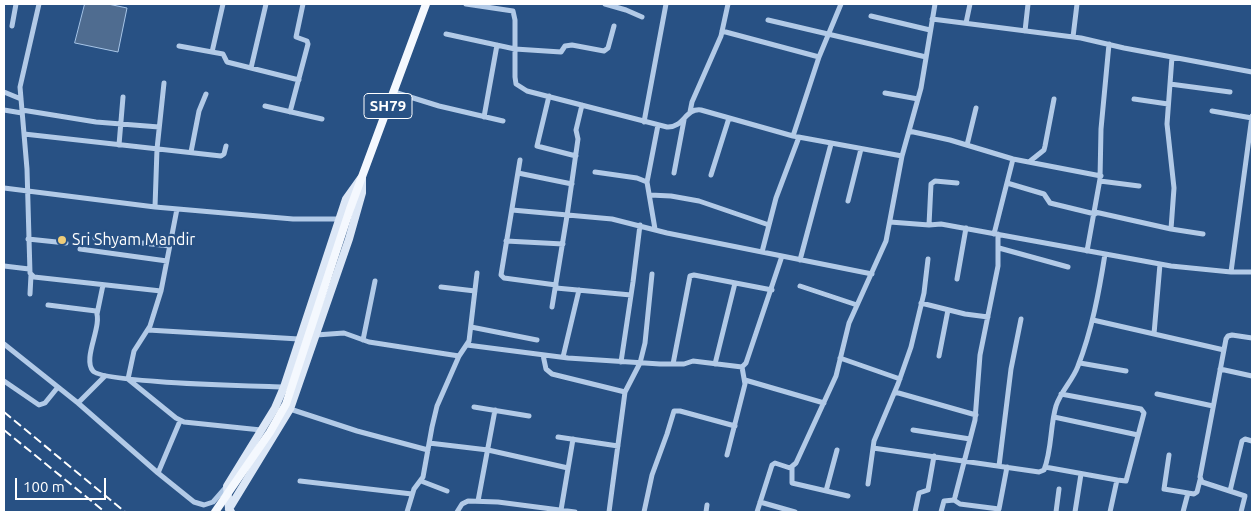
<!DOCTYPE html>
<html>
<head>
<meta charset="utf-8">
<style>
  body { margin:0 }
  #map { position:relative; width:1256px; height:516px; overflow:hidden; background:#285184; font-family:Ubuntu,sans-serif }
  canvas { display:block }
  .frame { position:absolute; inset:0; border:5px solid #fff; pointer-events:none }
  .scale { position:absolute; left:15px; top:478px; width:91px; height:22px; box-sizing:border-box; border:2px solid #fff; border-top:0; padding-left:6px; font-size:15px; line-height:18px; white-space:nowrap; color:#fff; -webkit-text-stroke:4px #285184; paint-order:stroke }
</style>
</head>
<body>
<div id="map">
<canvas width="1256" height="516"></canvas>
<div class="frame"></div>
<div class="scale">100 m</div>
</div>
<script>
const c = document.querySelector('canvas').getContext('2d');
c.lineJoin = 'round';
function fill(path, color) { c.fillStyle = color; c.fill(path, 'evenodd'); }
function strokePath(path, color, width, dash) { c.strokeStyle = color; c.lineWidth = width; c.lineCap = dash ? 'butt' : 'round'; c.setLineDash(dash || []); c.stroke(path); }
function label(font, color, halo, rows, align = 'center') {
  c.font = font + ' Ubuntu,sans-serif'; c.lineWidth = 4.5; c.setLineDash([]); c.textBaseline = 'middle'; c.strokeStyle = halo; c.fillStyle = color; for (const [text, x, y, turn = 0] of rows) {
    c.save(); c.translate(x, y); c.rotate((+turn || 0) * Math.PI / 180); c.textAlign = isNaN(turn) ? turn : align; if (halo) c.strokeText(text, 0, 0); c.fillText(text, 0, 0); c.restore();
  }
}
const water = new Path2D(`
  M85,4H108L127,8L118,52L75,43Z`);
fill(water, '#4f6c90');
strokePath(water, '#a7c5e7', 1);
strokePath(new Path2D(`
  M39,4L20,87L27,169L30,273L34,277L161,291
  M466,4L513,11L515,20V77L516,84L527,91L667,127C684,128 685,108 701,110L793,136L902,156
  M605,4L626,10L642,17
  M871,16L930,30
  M932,19L1081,38L1124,48L1252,72
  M768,20L926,57
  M966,23L970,4
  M12,26L16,4
  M722,31L819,57
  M1025,31L1028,4
  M446,34L515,49L561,52L565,46L572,45L604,51L608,48L614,26
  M1073,37L1077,4
  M179,46L223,54L227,62L299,80
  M212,52L223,4
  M251,68L266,4
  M1170,84L1230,92
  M4,92L21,99
  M394,92L439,106L503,121
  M885,93L918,99
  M549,96L537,146L576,156
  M1134,99L1168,104
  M265,106L322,119
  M4,110L22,113
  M22,110L96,122L159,127
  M1212,111L1252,118
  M290,112L308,44L307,41L296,37L303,4
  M690,112L692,102L721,36L728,4
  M484,117L497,45
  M644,122L666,4
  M909,131L950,140L1013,159L1101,176
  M24,134L221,156L224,154L226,146
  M793,136L819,57L841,4
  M119,145L123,97
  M967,145L976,108
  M191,152L199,111L206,94
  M520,160L501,275L504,278L556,285
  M1029,162L1044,150L1045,146L1054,99
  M595,172L637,178L647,182L655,229
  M518,173L572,184
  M674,173L684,120
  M711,175L729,118
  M1100,181L1139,186
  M647,182L658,125
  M1007,183L1044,194L1050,203L1095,214
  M4,188L155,207L293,219H339
  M650,195L671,196L699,201L769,225
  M848,201L861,149
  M155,207L157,149L164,83
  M177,209L161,291L150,326L134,351L128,379L176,418L184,422L261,430
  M512,210L612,219L667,233L872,274
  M1095,212L1171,229L1203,234
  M890,222L929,225L941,224L1171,266L1231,272H1252
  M929,225L931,184L935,181L957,183
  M1171,229L1174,188L1167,124L1172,57
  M994,234L1013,159
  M95,238L170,246
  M28,239L66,243
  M506,241L563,244
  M999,248L1068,267
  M80,249L167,261
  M1087,251L1100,179L1101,129L1109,44
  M762,252L776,198L799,137
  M800,260L831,144
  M4,266L29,269
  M1231,272L1252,116
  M957,279L966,228
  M800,286L857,305
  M441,287L475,291
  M556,288L631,295
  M30,294L31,275
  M921,303L965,314L988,317
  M48,305L96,311C103,326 82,358 93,371C103,383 259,386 284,387
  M552,307L567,216L578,139L576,130L582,105
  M97,314L103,285
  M1093,320L1224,350
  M471,327L537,340
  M148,330L299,339
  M1154,334L1160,264
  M316,335L344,333L369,342L459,356
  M363,340L375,281
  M4,344L78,403L158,473L194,502L204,505L213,502L227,486
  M467,345L568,358L660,364H684L693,361L742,367L746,363L782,256
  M543,355L546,369L552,374L625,392
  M939,356L948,310
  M563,357L579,290
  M840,358L900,379
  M621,362L633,282L640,225
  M1080,363L1126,371
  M673,364L690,276L694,275L772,290
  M715,364L735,283
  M1220,369L1252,376
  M745,380L824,403
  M4,381L39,405L45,403L58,387
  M895,392L976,415
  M1157,394L1213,406
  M78,403L105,376
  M474,407L529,416
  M290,409L357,431L428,450
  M1054,417L1138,435
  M913,430L970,439
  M558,437L618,446
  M429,443L488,450L568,468
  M873,448L1039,472L1044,470C1052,450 1050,426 1056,406C1061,391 1073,380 1078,366C1092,330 1099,292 1105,254
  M727,455L745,384L742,367
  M1169,455L1164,489L1194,494L1197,492L1200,480
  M999,466L1011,369L1021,319
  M792,467V483L848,496
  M1045,467L1117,480L1126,481L1144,413L1141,409L1061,394
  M158,473L180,421
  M300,481L412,494
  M421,481L447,491
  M868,484L874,441L898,384L911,347L924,293L928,259
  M826,491L837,450
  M1230,491L1242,441L1245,439L1252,441
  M954,500L960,504L999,509L1007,467
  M478,501L495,410
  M760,502L795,512
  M561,510L573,439
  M407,512L414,489L423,477L432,427L437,406L459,356L469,341L477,273
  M457,512L462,504L468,501L498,502L575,512
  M609,512L625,392L640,363L645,343L652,274
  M644,512L652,475L667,434L674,411H680L735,426
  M706,512L707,505
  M757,512L772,465L775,463L790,468L796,463L836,376L849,323L886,241L902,156L921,88L935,4
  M915,512L919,493L928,490L934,456
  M941,512L944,501L954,500L955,497L975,420L980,355L998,266V234
  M1056,512L1059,489
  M1075,512L1081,474
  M1110,512L1117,480
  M1183,512L1188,493
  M1241,512L1245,496L1202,482L1200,477L1226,339L1228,336L1232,335L1252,338`), '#b2cae7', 5);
strokePath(new Path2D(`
  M229,509L290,409L349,239L362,193V178
  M231,512L229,509L227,486L275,408L284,387L346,199L361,178`), '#dce7f6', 8);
strokePath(new Path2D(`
  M215,512L270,432L286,404L350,209L426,4`), '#f4f8fe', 8);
strokePath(new Path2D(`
  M4,412L125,512
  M4,430L105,512`), '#fff', 2, [9, 4]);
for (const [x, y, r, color] of [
  [62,240,5,"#eecc79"]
]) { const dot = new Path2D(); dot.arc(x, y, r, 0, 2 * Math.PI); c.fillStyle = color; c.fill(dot); strokePath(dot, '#285184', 2); }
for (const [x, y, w] of [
  [388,106,48]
]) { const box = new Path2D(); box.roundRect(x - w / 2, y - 12.5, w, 25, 4); c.fillStyle = '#285184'; c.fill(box); strokePath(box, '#fff', 1); }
label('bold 15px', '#fff', null, [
  ["SH79",388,106]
]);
label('16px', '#fff', '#285184', [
  ["Sri Shyam Mandir",72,240]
], 'left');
</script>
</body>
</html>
